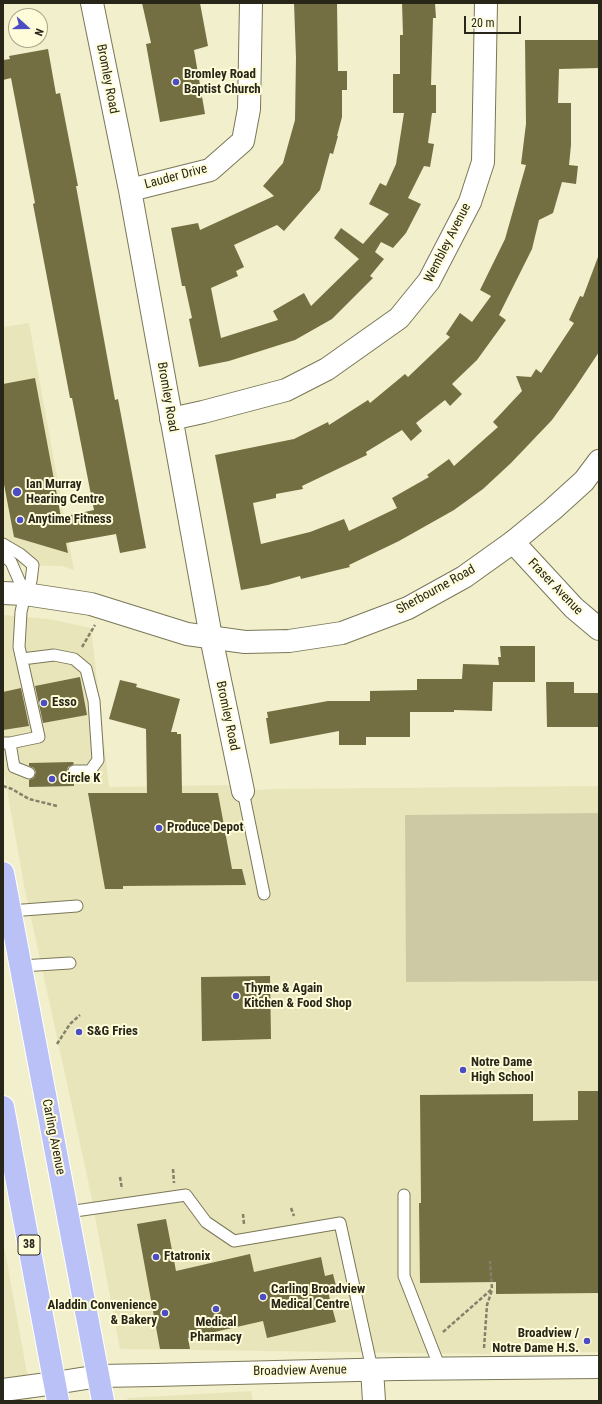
<!DOCTYPE html>
<html>
<head>
<meta charset="utf-8">
<style>
  body { margin:0 }
  #map { position:relative; width:602px; height:1404px; overflow:hidden; background:#f2efcc; font-family:"Roboto Condensed",sans-serif }
  canvas { display:block }
  .frame { position:absolute; inset:0; border:4px solid #272619; pointer-events:none }
  .north { position:absolute; left:8px; top:8px; width:40px; height:40px; box-sizing:border-box; background:#fffcd9; border:1px solid #a9a68c; border-radius:50%; rotate:111deg; font-size:11px; font-weight:700; line-height:16px; text-align:center; color:#272619 }
  .north::after { content:''; display:block; margin:auto; width:14px; height:18px; background:#4c4dc3; clip-path:polygon(50% 0,100% 100%,50% 72%,0 100%) }
  .scale { position:absolute; left:464px; top:16px; width:57px; height:18px; box-sizing:border-box; border:2px solid #272619; border-top:0; padding-left:5px; font-size:12px; line-height:14px; white-space:nowrap; color:#272619; -webkit-text-stroke:3px #fffcd9; paint-order:stroke }
</style>
</head>
<body>
<div id="map">
<canvas width="602" height="1404"></canvas>
<div class="frame"></div>
<div class="north">N</div>
<div class="scale">20 m</div>
</div>
<script>
const c = document.querySelector('canvas').getContext('2d');
c.lineJoin = 'round';
function fill(path, color) { c.fillStyle = color; c.fill(path, 'evenodd'); }
function strokePath(path, color, width, dash) { c.strokeStyle = color; c.lineWidth = width; c.lineCap = dash ? 'butt' : 'round'; c.setLineDash(dash || []); c.stroke(path); }
function label(font, color, halo, rows, align = 'center') {
  c.font = font + ' "Roboto Condensed",sans-serif'; c.lineWidth = 4; c.setLineDash([]); c.textBaseline = 'middle'; c.strokeStyle = halo; c.fillStyle = color; for (const [text, x, y, turn = 0] of rows) {
    c.save(); c.translate(x, y); c.rotate((+turn || 0) * Math.PI / 180); c.textAlign = isNaN(turn) ? turn : align; if (halo) c.strokeText(text, 0, 0); c.fillText(text, 0, 0); c.restore();
  }
}
fill(new Path2D(`
  M29,323L74,570L62,566L3,565V327Z
  M3,615L49,619L91,628L109,787L227,785L243,791L272,789L599,786V1352L485,1354L120,1349L89,1185L25,890L3,768Z
  M3,1240L32,1401H3Z
  M251,1391L253,1401H128L127,1398Z`), '#e9e5bb');
fill(new Path2D(`
  M599,813V981L406,982L405,815Z`), '#cdc9a4');
fill(new Path2D(`
  M142,3H200L208,46L194,50L205,114L160,122L146,44L151,43Z
  M294,3H337L338,71H347V90H342V117L337,136H338L333,154L330,153L320,190L284,231L277,225L234,245L244,267L236,271L238,276L211,288L221,338L278,320L273,311L304,293L311,306L359,259L334,238L341,228L363,244L389,214L369,204L380,183L386,186L396,164L404,113H393V74H400V35H403L402,3H435L436,18H433L431,85H436V113H432L428,143L434,144L430,167L424,166L408,198L421,204L406,233L393,248L381,242L375,252L384,259L370,276L373,278L332,319L295,340L229,361L199,367L189,319L192,318L185,286H182L171,228L198,223L200,230L274,196L263,186L283,163L295,120L296,58Z
  M525,40H599V68L559,69L558,103H571V145L569,165L578,166L576,184L562,182L553,213L539,220L532,249L499,315L506,320L477,360L452,384L462,394L450,406L445,400L416,423L422,431L411,441L402,430L366,452L367,455L302,486L303,489L276,494V498L253,503L261,544L310,532L344,519L349,531L397,508L392,498L429,477L427,475L449,459L454,466L498,427L493,422L522,391L516,376L531,377L536,369L541,373L574,323L569,320L580,296L583,297L598,257L599,258V352L575,388L552,420L511,463L483,489L454,510L399,541L349,565L350,567L301,579L300,576L268,585L241,590L215,455L294,439L328,422L329,425L368,400L370,403L405,374L408,377L450,337L446,334L460,313L472,322L491,296L480,290L505,239L526,165L521,164L526,124Z
  M48,49L56,94L60,93L64,114L78,186H76L115,400L118,399L146,548L120,553L116,534L66,543L68,553L14,537L3,479V384L35,378L61,517L94,510L72,398H70L33,204L35,203L11,78L3,80V60L10,59L9,56Z
  M500,646H535V682H493L492,711L454,710V712H410V737H366V745H339V731L270,744L266,718H268L267,712L328,701H370V691L417,690V679H462L463,664L499,665L498,657H501Z
  M80,677L87,715L43,723L35,686Z
  M120,680L137,684L136,687L180,699L171,732H177V734H181L182,793H218L232,869H242L246,885L123,886V889H105L88,793H147L146,729L109,719Z
  M546,682H574V693H599V727H547Z
  M21,688L29,726L3,730V692Z
  M73,762L74,764L68,767L67,771L70,777L74,778V786L29,787V780L34,778L36,772L34,768L29,766V763Z
  M270,976L271,1039L202,1041L201,977Z
  M578,1091H599V1293L496,1294V1282L420,1283L419,1203H421L420,1095L533,1094V1121L578,1120Z
  M166,1219L176,1271L250,1254L254,1272L321,1257L325,1276L333,1274L337,1290L328,1292L336,1322L267,1338L263,1321L188,1338L190,1349H160L137,1224Z`), '#746f42');
const service = new Path2D(`
  M3,544L20,554L33,565L31,581L25,594L21,612L19,647L39,737L10,743H3
  M3,555L11,562L25,594
  M22,659L54,655L74,659L86,669L94,701L98,760L90,771H74
  M10,743L14,767L29,773
  M243,791L264,894
  M10,911L77,906
  M21,966L70,963
  M404,1195V1276L440,1368
  M68,1212L186,1195L206,1222L234,1241L340,1223L372,1369`);
const minor = new Path2D(`
  M92,3L130,190L211,637L243,791
  M130,190L210,170L243,141L249,109L251,3
  M171,419L203,412L286,390L327,369L399,318L429,281L470,202L483,162L486,3
  M513,542L574,608L599,629
  M372,1369L374,1401
  M3,1390L55,1383`);
const tertiary = new Path2D(`
  M3,593L25,594L91,604L187,634L245,642L289,641L342,633L408,608L464,577L513,542L552,510L584,481L599,461
  M55,1383L99,1376L155,1375L397,1369L599,1367`);
const primary = new Path2D(`
  M3,873L103,1401
  M3,1107L58,1401`);
strokePath(service, '#7a7758', 13);
strokePath(minor, '#7a7758', 24);
strokePath(tertiary, '#7a7758', 24);
strokePath(primary, '#fff', 24);
strokePath(new Path2D(`
  M82,647L95,625
  M3,786L12,789L29,799L57,806
  M57,1044L70,1024L80,1015
  M173,1169L174,1183
  M120,1177L122,1189
  M291,1208L294,1216
  M243,1214L244,1224
  M443,1332L492,1289L490,1261
  M484,1348L487,1305L492,1290`), '#83816a', 2.5, [4, 2]);
strokePath(service, '#fff', 11);
strokePath(minor, '#fff', 22);
strokePath(tertiary, '#fff', 22);
strokePath(primary, '#bac1f6', 22);
for (const [x, y, r, color] of [
  [176,82,4,"#4c4dc3"],
  [17,492,5,"#4c4dc3"],
  [20,520,4,"#4c4dc3"],
  [44,703,4,"#4c4dc3"],
  [52,779,4,"#4c4dc3"],
  [159,828,4,"#4c4dc3"],
  [236,996,4,"#4c4dc3"],
  [79,1032,4,"#4c4dc3"],
  [463,1070,4,"#4c4dc3"],
  [156,1257,4,"#4c4dc3"],
  [263,1297,4,"#4c4dc3"],
  [216,1309,4,"#4c4dc3"],
  [165,1313,4,"#4c4dc3"],
  [587,1341,4,"#4c4dc3"]
]) { const dot = new Path2D(); dot.arc(x, y, r, 0, 2 * Math.PI); c.fillStyle = color; c.fill(dot); strokePath(dot, '#fffcd9', 1.5); }
for (const [x, y, w] of [
  [29,1245,22]
]) { const box = new Path2D(); box.roundRect(x - w / 2, y - 10, w, 20, 3); c.fillStyle = '#fffcd9'; c.fill(box); strokePath(box, '#272619', 1); }
label('bold 12px', '#272619', null, [
  ["38",29,1245]
]);
label('bold 13px', '#272619', '#fffcd9', [
  ["Bromley Road",184,75],
  ["Baptist Church",184,90],
  ["Ian Murray",26,485],
  ["Hearing Centre",26,500],
  ["Anytime Fitness",28,520],
  ["Esso",52,703],
  ["Circle K",60,779],
  ["Produce Depot",167,828],
  ["Thyme & Again",244,989],
  ["Kitchen & Food Shop",244,1004],
  ["S&G Fries",87,1032],
  ["Notre Dame",471,1063],
  ["High School",471,1078],
  ["Ftatronix",164,1257],
  ["Carling Broadview",271,1290],
  ["Medical Centre",271,1305],
  ["Aladdin Convenience",157,1306,"right"],
  ["& Bakery",157,1321,"right"],
  ["Medical",216,1323,"center"],
  ["Pharmacy",216,1338,"center"],
  ["Broadview /",579,1334,"right"],
  ["Notre Dame H.S.",579,1349,"right"]
], 'left');
label('13px', '#272619', '#fffcd9', [
  ["Bromley Road",107,79,79],
  ["Lauder Drive",176,177,-15],
  ["Wembley Avenue",448,243,-63],
  ["Bromley Road",167,397,80],
  ["Fraser Avenue",555,587,46],
  ["Sherbourne Road",436,590,-29],
  ["Bromley Road",227,716,78],
  ["Carling Avenue",53,1137,79],
  ["Broadview Avenue",300,1371,-1]
]);
</script>
</body>
</html>
